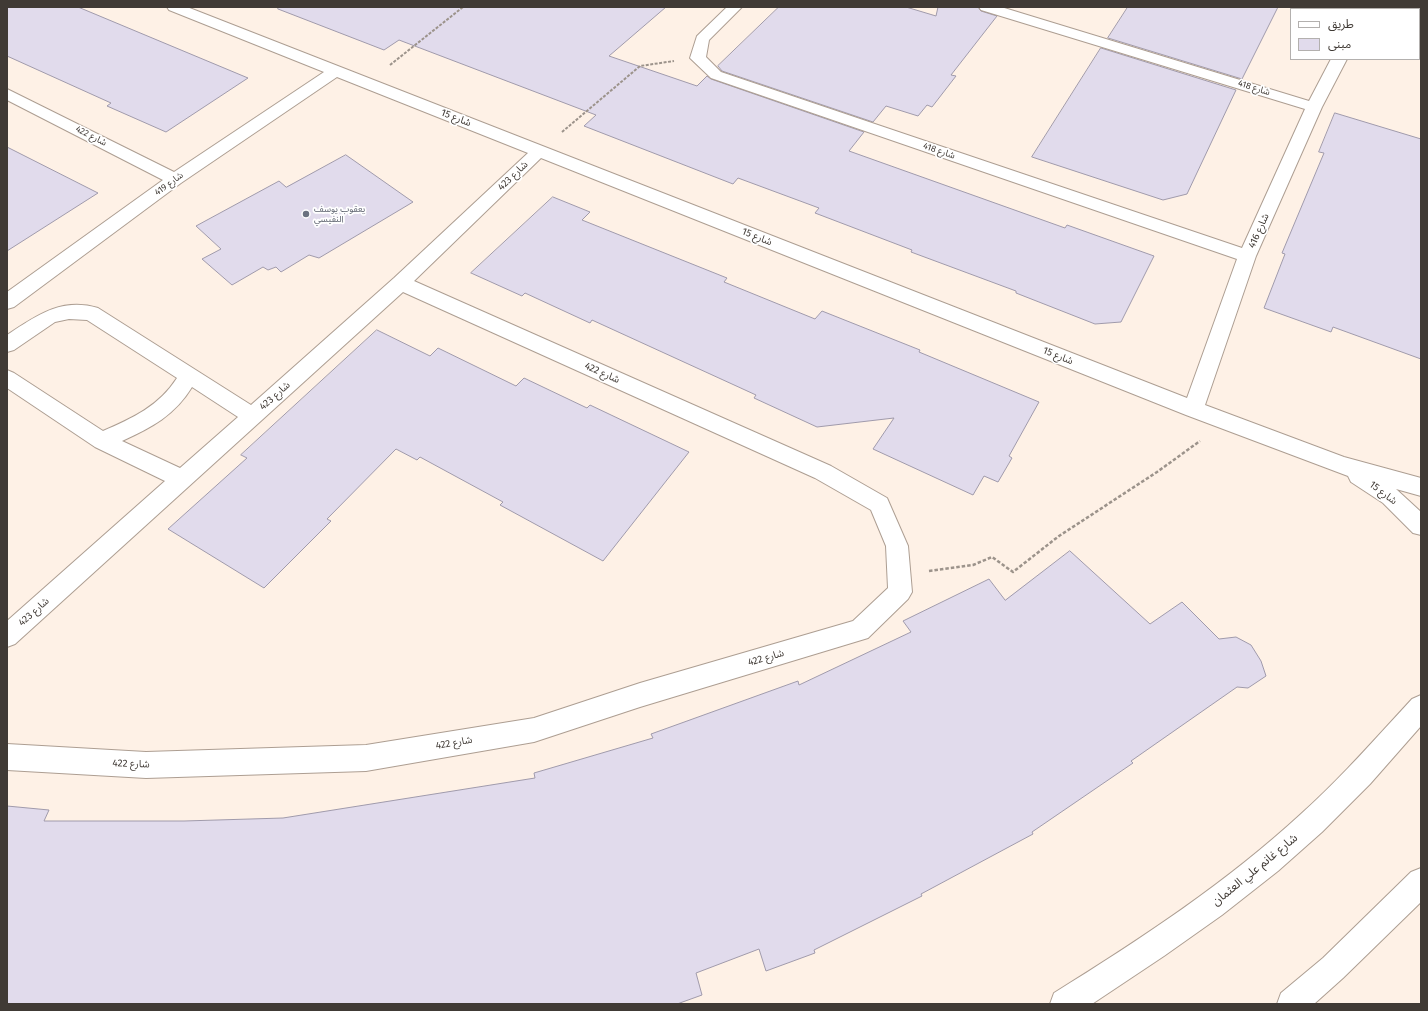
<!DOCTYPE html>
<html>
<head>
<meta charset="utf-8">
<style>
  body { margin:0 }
  #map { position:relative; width:1428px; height:1011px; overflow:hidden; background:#fef1e6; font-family:"Fira Sans","Noto Sans Arabic",sans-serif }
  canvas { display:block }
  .frame { position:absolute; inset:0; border:8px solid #403a35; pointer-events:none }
  .legend { position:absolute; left:1290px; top:8px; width:130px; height:52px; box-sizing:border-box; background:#fff; border:1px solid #b3b0ae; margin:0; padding:5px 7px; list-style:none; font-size:12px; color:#403a35 }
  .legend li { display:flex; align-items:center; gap:8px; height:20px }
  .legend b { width:20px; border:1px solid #b3b0ae }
</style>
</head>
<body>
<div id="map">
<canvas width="1428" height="1011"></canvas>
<div class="frame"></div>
<ul class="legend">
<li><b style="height:5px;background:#fff"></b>طريق</li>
<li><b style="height:11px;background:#e1dbec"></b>مبنى</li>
</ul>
</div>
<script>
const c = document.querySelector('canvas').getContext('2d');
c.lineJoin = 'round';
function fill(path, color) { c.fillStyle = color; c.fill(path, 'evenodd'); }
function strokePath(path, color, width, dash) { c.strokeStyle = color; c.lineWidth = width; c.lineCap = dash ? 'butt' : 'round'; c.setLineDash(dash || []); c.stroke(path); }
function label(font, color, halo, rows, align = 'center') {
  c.font = font + ' "Fira Sans","Noto Sans Arabic",sans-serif'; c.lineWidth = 3.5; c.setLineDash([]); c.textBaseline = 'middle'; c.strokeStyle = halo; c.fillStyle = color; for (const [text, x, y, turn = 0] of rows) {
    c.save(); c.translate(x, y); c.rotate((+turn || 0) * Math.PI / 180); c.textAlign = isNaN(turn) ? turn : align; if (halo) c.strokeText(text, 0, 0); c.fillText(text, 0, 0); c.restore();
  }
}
const building = new Path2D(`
  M7,7H78L248,78L166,132L107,106L111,103L7,56Z
  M279,7H666L609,56L697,86L707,76L711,79L864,132L849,151L1065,228L1067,225L1154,256L1121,322L1095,324L1016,293V291L911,252L912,250L815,213L819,208L738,178L733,184L584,126L596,115L399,40L384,50L278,9Z
  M779,7H906L936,16L938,7H978L981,11L997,16L951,75L956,76L932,107L927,105L918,116L886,106L873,122L722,71L718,66Z
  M1128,7H1278L1242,79L1108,38Z
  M1101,48L1236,90L1187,194L1163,200L1032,157Z
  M1335,113L1421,139V359L1333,327L1331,332L1264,308L1285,254L1282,253L1324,153L1319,152Z
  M7,147L98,193L7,251Z
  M346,155L413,202L319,258L309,255L281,272L276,267L268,270L263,267L232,285L202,259L221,249L196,226L279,181L286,187Z
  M553,197L590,212L582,220L727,278L724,282L815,319L822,311L920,350L919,352L1039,402L1009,456L1012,458L998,482L984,476L973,495L873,449L894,418L817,427L754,398L756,395L592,320L590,323L525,293L522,296L471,273Z
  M377,330L430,356L438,348L516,386L524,378L587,408L590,405L689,452L603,561L500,505L503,502L420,457L417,460L396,449L327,519L331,521L264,588L168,529L247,458L241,455Z
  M1070,551L1150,624L1182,602L1219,639L1236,637L1251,645L1261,661L1266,676L1248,688L1237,687L1131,761L1133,763L1032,832L1033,834L921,894L922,896L814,950L815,953L766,971L759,949L696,973L702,995L677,1004H7V806L49,810L44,821H184L283,818L535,778L534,773L653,738L651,734L798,681L799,685L911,632L903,621L989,579L1005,600Z`);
fill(building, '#e1dbec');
strokePath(building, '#a09aab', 1);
const minor = new Path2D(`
  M167,7H187L1187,398L1237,259L711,78L690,58L697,36L727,7H742L709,40L706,57L721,72L1242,248L1305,109L981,10L979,7H1001L1309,101L1331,59H1347L1322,107L1256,256L1205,405L1344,457L1421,478V496L1396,489L1421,512V535L1413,533L1383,503L1351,482L1348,476L1186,415L541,158L414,281L831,466L887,498L908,546L912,592L908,599L868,638L640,707L534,742L366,771L146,778L7,770V744L146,752L366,745L534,718L640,683L853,621L888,588L886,546L871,510L815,478L403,292L15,644L7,647V621L165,481L95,447L7,388V370L14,373L103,431C133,418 159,406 177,378L87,320L69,319L55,322L14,350L7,352V335C36,316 61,297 98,308L251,405L394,278L528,153L337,77L181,183L14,307L7,309V292L163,180L7,100V89L174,172L324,72L169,10ZM192,387L238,417L180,468L122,441C151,428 175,415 192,387Z
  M1332,7H1346L1347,9H1333Z
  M1421,695V726L1370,784L1322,832L1278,871L1222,915L1164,956L1092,1004H1050L1054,993C1141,939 1226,883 1301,814C1341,778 1376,738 1412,699Z
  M1421,868V902L1343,978L1314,1004H1277L1281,993L1323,958L1411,872Z`);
strokePath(minor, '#ad9e92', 2);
strokePath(new Path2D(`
  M390,65L463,7
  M562,132L640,66L674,61`), '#9c938b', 2, [3, 1.5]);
strokePath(new Path2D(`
  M929,571L973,565L992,557L1013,572L1059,536L1157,472L1200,441`), '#9c938b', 2.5, [3.5, 2]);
fill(minor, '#fff');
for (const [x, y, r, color] of [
  [306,214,4,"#6b7280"]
]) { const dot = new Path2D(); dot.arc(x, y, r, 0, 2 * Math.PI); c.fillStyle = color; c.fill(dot); strokePath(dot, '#fff', 1.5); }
label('9px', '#403a35', '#fff', [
  ["شارع 418",1254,88,17],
  ["شارع 422",91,136,27],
  ["شارع 418",939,151,19],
  ["شارع 419",169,184,-36]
]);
label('9px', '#5b616d', '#fff', [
  ["يعقوب يوسف",314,209],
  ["النفيسي",314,219]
], 'left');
label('10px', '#403a35', '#fff', [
  ["شارع 15",456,118,21],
  ["شارع 423",513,176,-44],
  ["شارع 416",1259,231,-66],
  ["شارع 15",757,237,22],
  ["شارع 15",1058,356,22],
  ["شارع 422",602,373,24],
  ["شارع 423",275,396,-42],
  ["شارع 15",1383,493,37],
  ["شارع 423",34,612,-42],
  ["شارع 422",766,658,-16],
  ["شارع 422",454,743,-10],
  ["شارع 422",131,764,2]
]);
label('12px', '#403a35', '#fff', [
  ["شارع غانم علي العثمان",1255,870,-39]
]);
</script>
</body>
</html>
